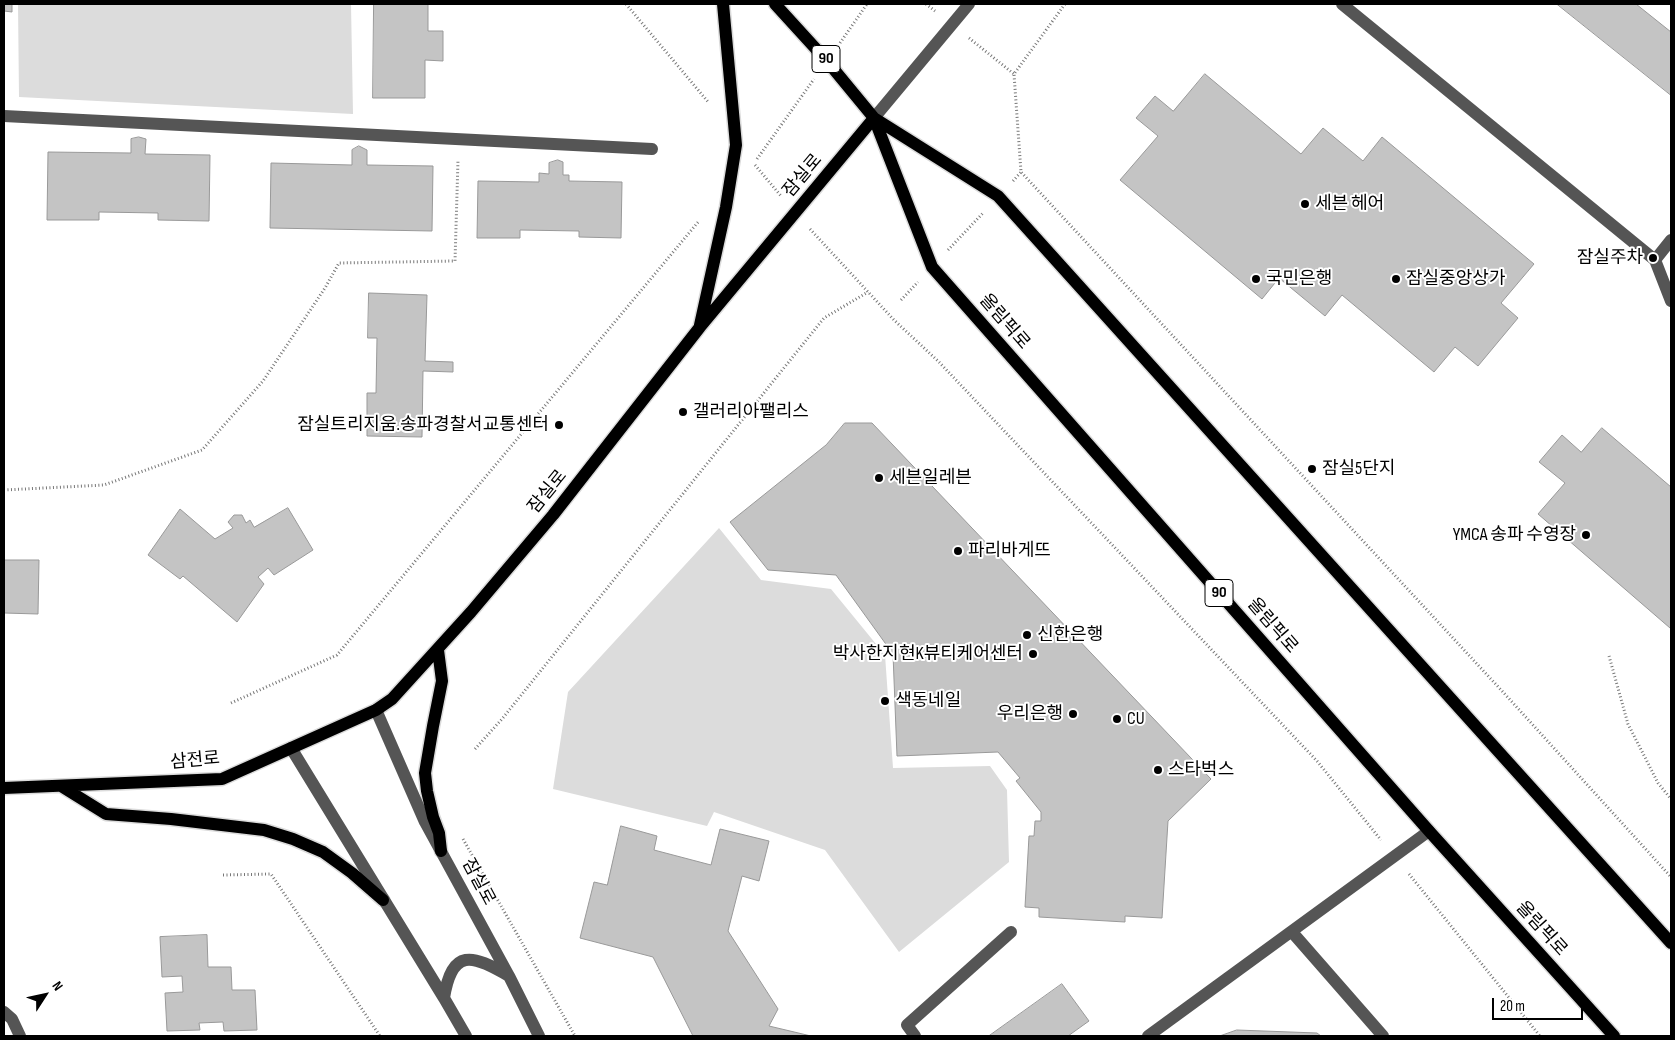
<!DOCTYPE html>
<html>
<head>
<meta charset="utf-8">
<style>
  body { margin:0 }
  #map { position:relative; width:1675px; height:1040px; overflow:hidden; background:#fff; font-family:"Sofia Sans Condensed",sans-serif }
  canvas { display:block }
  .frame { position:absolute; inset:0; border:5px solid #000; pointer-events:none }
  .north { position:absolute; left:20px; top:970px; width:50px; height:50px; -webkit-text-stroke:4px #fff; paint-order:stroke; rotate:55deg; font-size:14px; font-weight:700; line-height:20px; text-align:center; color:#000 }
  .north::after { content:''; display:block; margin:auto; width:18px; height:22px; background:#000; clip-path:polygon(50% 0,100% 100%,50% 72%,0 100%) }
  .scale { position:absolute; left:1492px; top:998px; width:91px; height:22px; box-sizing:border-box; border:2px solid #000; border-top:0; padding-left:6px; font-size:15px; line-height:18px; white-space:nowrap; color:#000; -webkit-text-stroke:4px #fff; paint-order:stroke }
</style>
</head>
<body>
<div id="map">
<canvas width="1675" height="1040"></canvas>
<div class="frame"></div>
<div class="north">N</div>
<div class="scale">20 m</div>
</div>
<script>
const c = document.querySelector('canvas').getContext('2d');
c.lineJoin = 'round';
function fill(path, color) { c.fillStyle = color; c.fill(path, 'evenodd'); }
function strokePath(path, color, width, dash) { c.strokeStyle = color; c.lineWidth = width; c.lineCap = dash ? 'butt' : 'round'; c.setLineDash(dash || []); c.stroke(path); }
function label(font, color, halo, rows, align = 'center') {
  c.font = font + ' "Sofia Sans Condensed","Noto Sans KR",sans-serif'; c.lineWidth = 4; c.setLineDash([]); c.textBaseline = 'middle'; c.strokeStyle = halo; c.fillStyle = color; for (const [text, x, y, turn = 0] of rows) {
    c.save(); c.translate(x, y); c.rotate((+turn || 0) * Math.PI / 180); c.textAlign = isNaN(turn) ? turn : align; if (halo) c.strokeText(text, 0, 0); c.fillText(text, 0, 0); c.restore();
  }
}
fill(new Path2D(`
  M18,4H351L353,114L19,97Z
  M719,528L761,580L831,589L885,655L893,768L990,766L1007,790L1009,862L899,952L825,850L714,812L707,826L553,789L568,692Z`), '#dcdcdc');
const building = new Path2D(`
  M4,4H12V12L4,11Z
  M374,4H428V31H443V61L425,60V98H373Z
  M1557,4H1636L1671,32V95Z
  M1205,74L1301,154L1323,128L1363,161L1382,137L1534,264L1501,303L1518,318L1478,366L1455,347L1434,372L1342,295L1325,316L1279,278L1262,299L1120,180L1158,136L1136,118L1155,96L1173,111Z
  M139,137L146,139L145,154L210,155L209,221L158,220V213L99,212V220H47L48,152L131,153V139Z
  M359,146L367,150V165L433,166L432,231L270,228L271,163L352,165V150Z
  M558,160L563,162V175H569V181L622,182L621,238L579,237V231L520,230V238H477L478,181L539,182V173L549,174V163Z
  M369,293L427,295L425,361L453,362V372L423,371L422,437L367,436V393H376L377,338H368Z
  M845,423H872L1211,779L1168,821L1162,918L1125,916V922L1039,917V908L1025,907L1029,836H1034L1035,821H1041V812L1016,781L1020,778L998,752L897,756L893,654L836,575L768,570L730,522L826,445Z
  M1602,428L1671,487V626L1670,628L1538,514L1565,483L1539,462L1562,435L1581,452Z
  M288,508L313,550L274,575L268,568L258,577L264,584L237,622L183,576L180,579L148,555L180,509L215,539L233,528L228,522L234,515H242L246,523L250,520L254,527Z
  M4,560H39L38,614L4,613Z
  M621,826L657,836L654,850L711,865L720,829L769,841L759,881L742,876L728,931L778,1009L769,1026L811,1036H693L653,957L580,938L594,882L607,885Z
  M207,935L208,967H231L232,990H255L257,1030L224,1031L223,1022L199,1023L200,1030L167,1031L165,993L183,992L182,976L162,977L160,937Z
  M1062,984L1089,1021L1068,1036H989Z
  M1237,1030L1317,1033L1321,1036H1220Z`);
fill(building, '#c4c4c4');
strokePath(building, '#999', 1);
const major = new Path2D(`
  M775,4L827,61L874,118L932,267L1429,831L1614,1036
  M874,118L998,196L1671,943
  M700,325L726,207L736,145L723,4
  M438,650L442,681L433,726L425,773L427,791L433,817L439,833L441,851
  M61,786L106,814L171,819L264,830L293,839L323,852L352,873L383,900
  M4,788L222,779L376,710L392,699L471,612L553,515L700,327L874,118`);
strokePath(major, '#dbdbdb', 15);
strokePath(new Path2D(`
  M626,4L709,103
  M926,4L935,11
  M1065,4L1014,74L1021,172L1503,692L1671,877
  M969,38L1014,74
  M840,43L867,4
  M757,159L814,79
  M755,165L781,196
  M1013,181L1021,172
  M810,229L894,320L938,361L1317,761L1381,840
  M948,250L983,213
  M901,300L918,282
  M4,490L104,485L202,450L263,381L325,288L339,263L455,261L458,160
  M1609,656L1628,724L1658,783L1671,799
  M231,703L337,655L699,221
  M475,749L502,719L824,318L868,292
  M463,839L575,1036
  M1409,874L1540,1036
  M223,875L271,874L380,1036`), '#777', 3, [1, 2.5]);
strokePath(new Path2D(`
  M1342,4L1655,260L1671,301
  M4,116L652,149
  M874,118L969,4
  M1655,260L1671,240
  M376,710L425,822L509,976L539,1036
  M291,748L444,998L466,1036
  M1292,932L1383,1036
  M444,998C452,948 472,954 509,976
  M4,1012L12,1019L20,1036
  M915,1036L907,1025L1011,932
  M1148,1036L1429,831`), '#555', 12);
strokePath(major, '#000', 12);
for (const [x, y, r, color] of [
  [1305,204,5,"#000"],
  [1653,258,5,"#000"],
  [1256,279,5,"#000"],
  [1396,279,5,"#000"],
  [683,412,5,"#000"],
  [559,425,5,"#000"],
  [1312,469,5,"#000"],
  [879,478,5,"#000"],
  [1586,535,5,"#000"],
  [958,551,5,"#000"],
  [1027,635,5,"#000"],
  [1033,654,5,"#000"],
  [885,701,5,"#000"],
  [1073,714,5,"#000"],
  [1117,719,5,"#000"],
  [1158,770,5,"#000"]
]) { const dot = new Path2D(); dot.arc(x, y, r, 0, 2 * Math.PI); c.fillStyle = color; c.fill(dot); strokePath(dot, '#fff', 2); }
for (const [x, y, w] of [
  [826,59,28],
  [1219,593,28]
]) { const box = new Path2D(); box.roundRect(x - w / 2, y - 13.5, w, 27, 4); c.fillStyle = '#fff'; c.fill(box); strokePath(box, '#000', 1); }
label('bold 16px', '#000', null, [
  ["90",826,59],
  ["90",1219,593]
]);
label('18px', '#000', '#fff', [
  ["잠실로",803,176,-50],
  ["올림픽로",1004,322,49],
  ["잠실로",548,492,-51],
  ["올림픽로",1272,626,49],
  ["삼전로",195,761,-5],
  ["잠실로",478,882,62],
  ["올림픽로",1541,929,48]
]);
label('18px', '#000', '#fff', [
  ["세븐 헤어",1315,204],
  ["잠실주차",1643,258,"right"],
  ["국민은행",1266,279],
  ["잠실중앙상가",1406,279],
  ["갤러리아팰리스",693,412],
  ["잠실트리지움.송파경찰서교통센터",549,425,"right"],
  ["잠실5단지",1322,469],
  ["세븐일레븐",889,478],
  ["YMCA 송파 수영장",1576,535,"right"],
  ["파리바게뜨",968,551],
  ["신한은행",1037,635],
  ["박사한지현K뷰티케어센터",1023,654,"right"],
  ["색동네일",895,701],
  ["우리은행",1063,714,"right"],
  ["CU",1127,719],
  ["스타벅스",1168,770]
], 'left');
</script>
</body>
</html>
